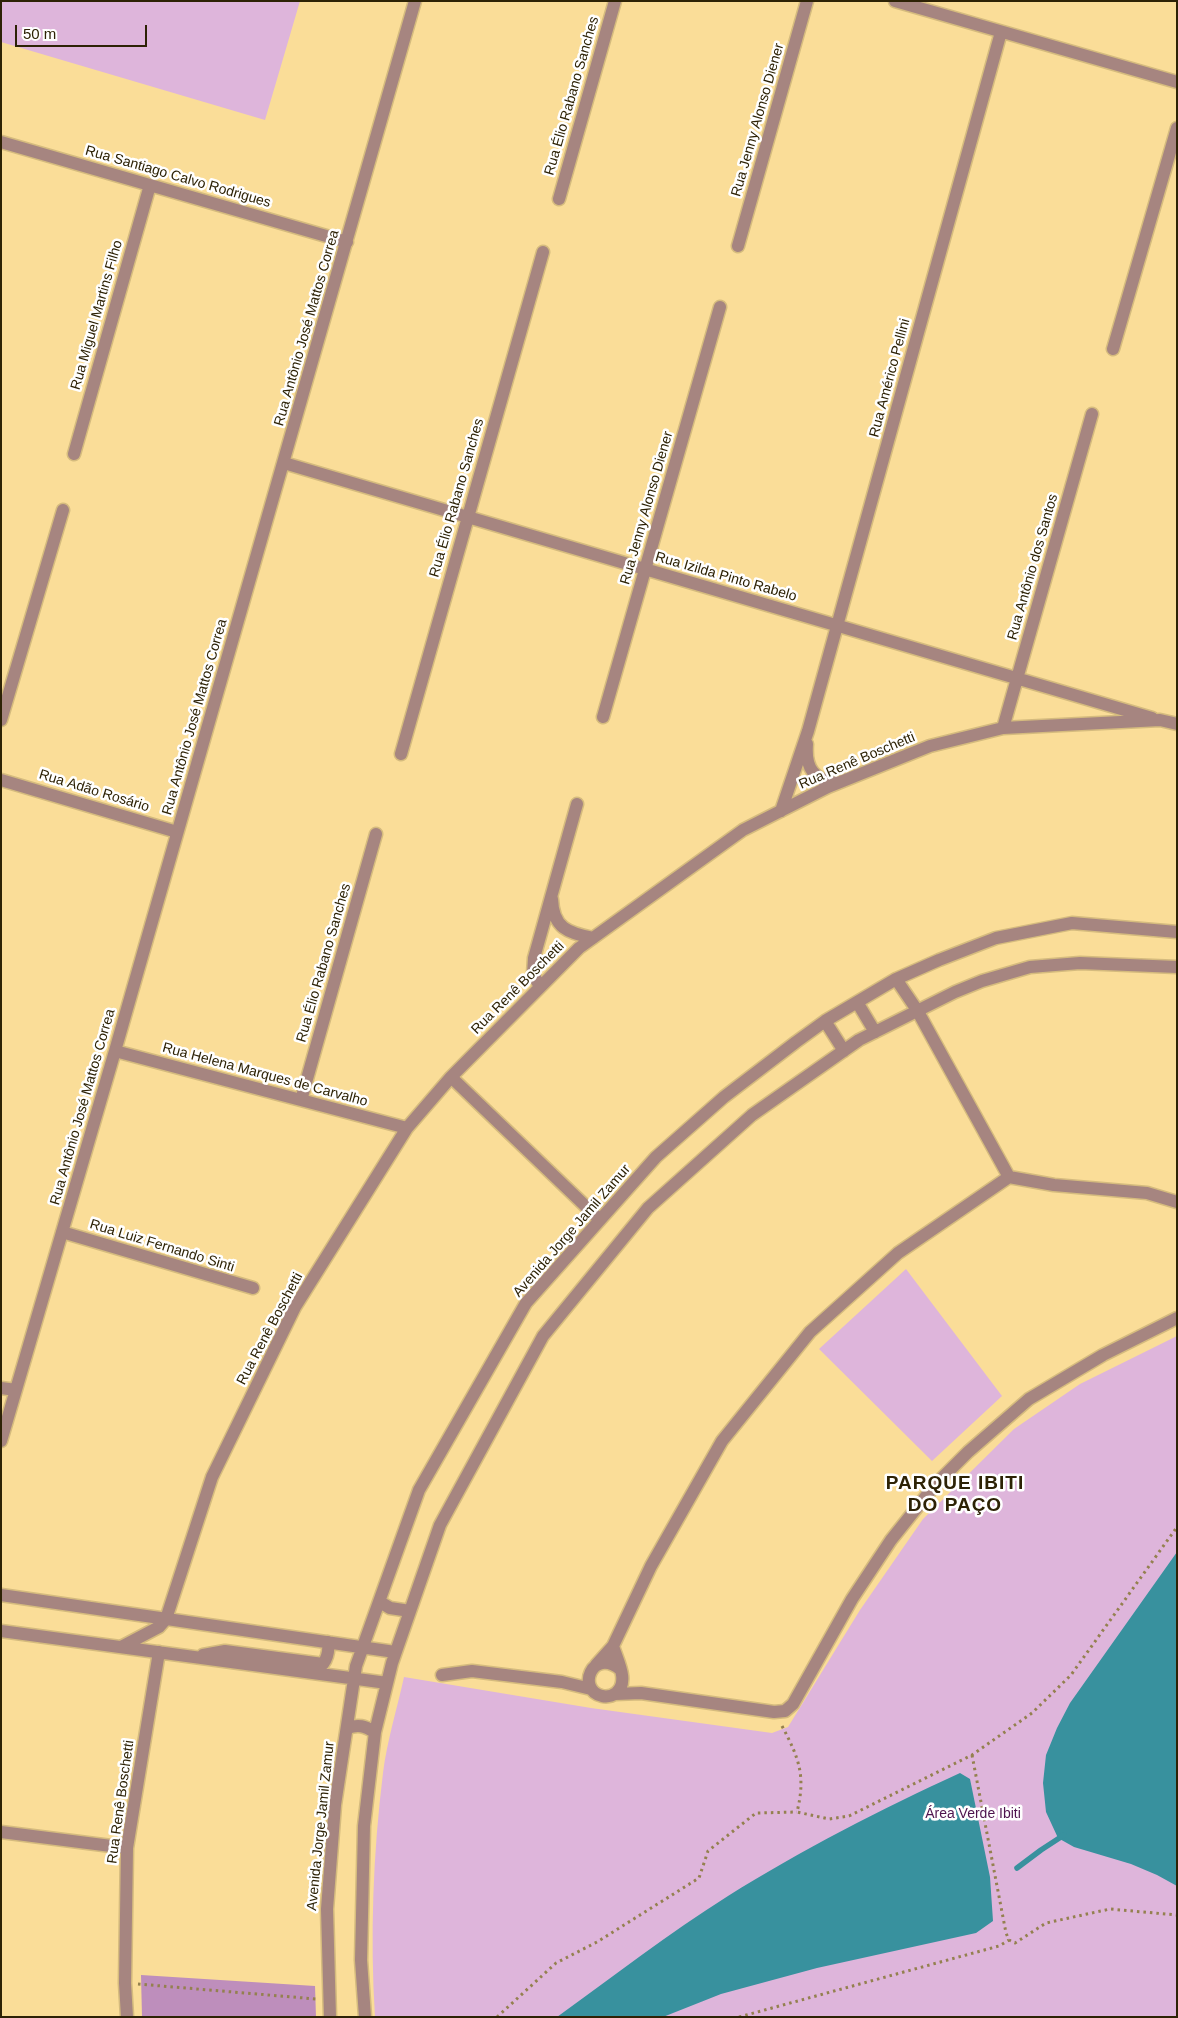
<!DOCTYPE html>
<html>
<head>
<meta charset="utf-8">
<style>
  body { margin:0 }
  #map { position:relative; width:1178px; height:2018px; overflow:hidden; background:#fadd98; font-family:Arial,sans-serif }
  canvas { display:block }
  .frame { position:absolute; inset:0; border:2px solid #2d2205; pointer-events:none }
  .scale { position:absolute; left:15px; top:25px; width:132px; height:22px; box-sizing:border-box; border:2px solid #2d2205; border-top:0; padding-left:6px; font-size:15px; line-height:18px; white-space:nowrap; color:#2d2205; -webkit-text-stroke:4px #fff; paint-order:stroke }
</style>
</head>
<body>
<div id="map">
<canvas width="1178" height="2018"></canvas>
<div class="frame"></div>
<div class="scale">50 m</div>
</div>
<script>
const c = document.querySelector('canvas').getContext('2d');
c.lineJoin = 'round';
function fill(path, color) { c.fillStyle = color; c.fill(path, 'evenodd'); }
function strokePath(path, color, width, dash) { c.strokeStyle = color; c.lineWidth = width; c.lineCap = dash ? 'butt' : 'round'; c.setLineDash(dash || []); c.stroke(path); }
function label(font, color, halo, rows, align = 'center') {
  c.font = font + ' Arial,sans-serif'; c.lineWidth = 5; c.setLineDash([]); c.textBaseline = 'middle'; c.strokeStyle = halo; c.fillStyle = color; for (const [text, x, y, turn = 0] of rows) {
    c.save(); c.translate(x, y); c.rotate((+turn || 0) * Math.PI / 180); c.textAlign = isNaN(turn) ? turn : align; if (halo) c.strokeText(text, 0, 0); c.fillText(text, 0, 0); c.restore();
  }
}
fill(new Path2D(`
  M1,1H300L265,120L1,42Z
  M906,1269L1002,1396L932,1461L819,1349Z
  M1177,1336V2017H375C370,1937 373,1853 383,1773C387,1741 397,1709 404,1677L591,1708L772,1733L788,1727L860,1610L923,1519L1014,1429L1080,1384Z`), '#deb5db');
fill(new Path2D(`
  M141,1975L315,1986L316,2017H142Z`), '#be8ebc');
fill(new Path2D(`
  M1177,1552V1886L1157,1875L1131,1864L1074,1847L1058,1838L1046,1812L1043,1783L1046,1755L1057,1728L1070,1703Z
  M960,1773L970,1779L990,1877L993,1921L976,1933L817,1968L721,1994L663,2017H557C614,1976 669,1933 728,1896C800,1851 883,1808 960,1773Z`), '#38919e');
strokePath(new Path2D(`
  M1017,1868L1041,1850L1064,1835`), '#38919e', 5.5);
const minor = new Path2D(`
  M895,1L1177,82
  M1,142L347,242
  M559,199L615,1
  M738,246L807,1
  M1113,349L1177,128
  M74,454L150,185
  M284,463L1152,718
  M603,717L720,307
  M1,720L63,510
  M1003,728L1092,414
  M807,744C805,768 814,781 838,783
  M401,754L543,252
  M1,780L177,832
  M781,811L808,731L1001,32
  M552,899C553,928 568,933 593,938
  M896,979L917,1010L1009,1177L1054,1185L1147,1193L1177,1202
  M540,987L533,974L534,958L577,804
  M857,1002L875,1032
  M825,1021L844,1051
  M115,1051L407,1128
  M451,1077L600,1220
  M302,1100L303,1093L376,834
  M62,1232L253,1288
  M1,1388L16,1390
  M1,1441L115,1051L415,1
  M1,1595L395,1652
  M380,1602L390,1608L410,1611
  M1,1631L387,1683
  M613,1646C617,1660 630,1682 616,1693C612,1696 607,1697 602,1696C576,1690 592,1647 620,1669
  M121,1647L159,1627L166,1619L212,1477L295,1307L407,1128L451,1077L579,948L743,830L828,787L930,746L1003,728L1160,720L1177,724
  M203,1655L225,1651L323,1664C328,1657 329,1650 328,1642
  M596,1665L613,1646L651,1566L722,1441L810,1332L898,1253L1009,1177
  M442,1675L472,1671L562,1682L591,1689
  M615,1694L641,1693L774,1712L785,1711L793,1704L852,1599L891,1540L935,1485L968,1452L1029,1399L1103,1355L1177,1318
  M347,1728C359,1724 364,1726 375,1732
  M1,1832L127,1848
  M127,2017L125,1983L127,1848L159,1652
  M330,2017L327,1909L335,1805L356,1666L419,1490L526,1303L656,1157L724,1097L796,1042L825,1021L896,979L939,960L996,938L1072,923L1177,932
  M365,2017L361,1960L364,1826L375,1732L392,1663L440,1525L543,1336L648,1208L752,1115L859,1040L955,992L982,981L1030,967L1080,963L1177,967`);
strokePath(minor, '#d5bb7e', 15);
strokePath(new Path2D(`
  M782,1726C799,1758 806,1776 797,1812L829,1819L849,1816L972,1755L1032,1713L1071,1675L1177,1527
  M972,1755L1006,1933L1009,1940L1015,1943L1046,1923L1110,1909L1177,1915
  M138,1984L316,1999
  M497,2017L556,1963L597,1942L699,1878L708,1851L756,1813L797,1812
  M739,2017L999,1946L1009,1940`), '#94804f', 3, [2.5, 4]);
strokePath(minor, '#a68580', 12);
label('14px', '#2d2205', '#fff', [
  ["Rua Élio Rabano Sanches",572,96,-74],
  ["Rua Jenny Alonso Diener",758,120,-74],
  ["Rua Santiago Calvo Rodrigues",178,177,16],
  ["Rua Miguel Martins Filho",97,315,-74],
  ["Rua Antônio José Mattos Correa",307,328,-74],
  ["Rua Américo Pellini",890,378,-75],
  ["Rua Élio Rabano Sanches",457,498,-74],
  ["Rua Jenny Alonso Diener",647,508,-74],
  ["Rua Antônio dos Santos",1033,567,-74],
  ["Rua Izilda Pinto Rabelo",726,577,16],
  ["Rua Antônio José Mattos Correa",195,717,-74],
  ["Rua Renê Boschetti",857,761,-23],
  ["Rua Adão Rosário",94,791,17],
  ["Rua Élio Rabano Sanches",324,963,-74],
  ["Rua Renê Boschetti",518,988,-45],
  ["Rua Helena Marques de Carvalho",265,1075,15],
  ["Rua Antônio José Mattos Correa",83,1107,-74],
  ["Avenida Jorge Jamil Zamur",572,1231,-49],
  ["Rua Luiz Fernando Sinti",162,1246,17],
  ["Rua Renê Boschetti",270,1329,-62],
  ["Rua Renê Boschetti",121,1802,-82],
  ["Avenida Jorge Jamil Zamur",321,1826,-84]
]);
label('14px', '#4e144e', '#fff', [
  ["Área Verde Ibiti",973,1814]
]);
c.letterSpacing = '1px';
label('bold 19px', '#2d2205', '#fff', [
  ["PARQUE IBITI",955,1484],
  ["DO PAÇO",955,1506]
]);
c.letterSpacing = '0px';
</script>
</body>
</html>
